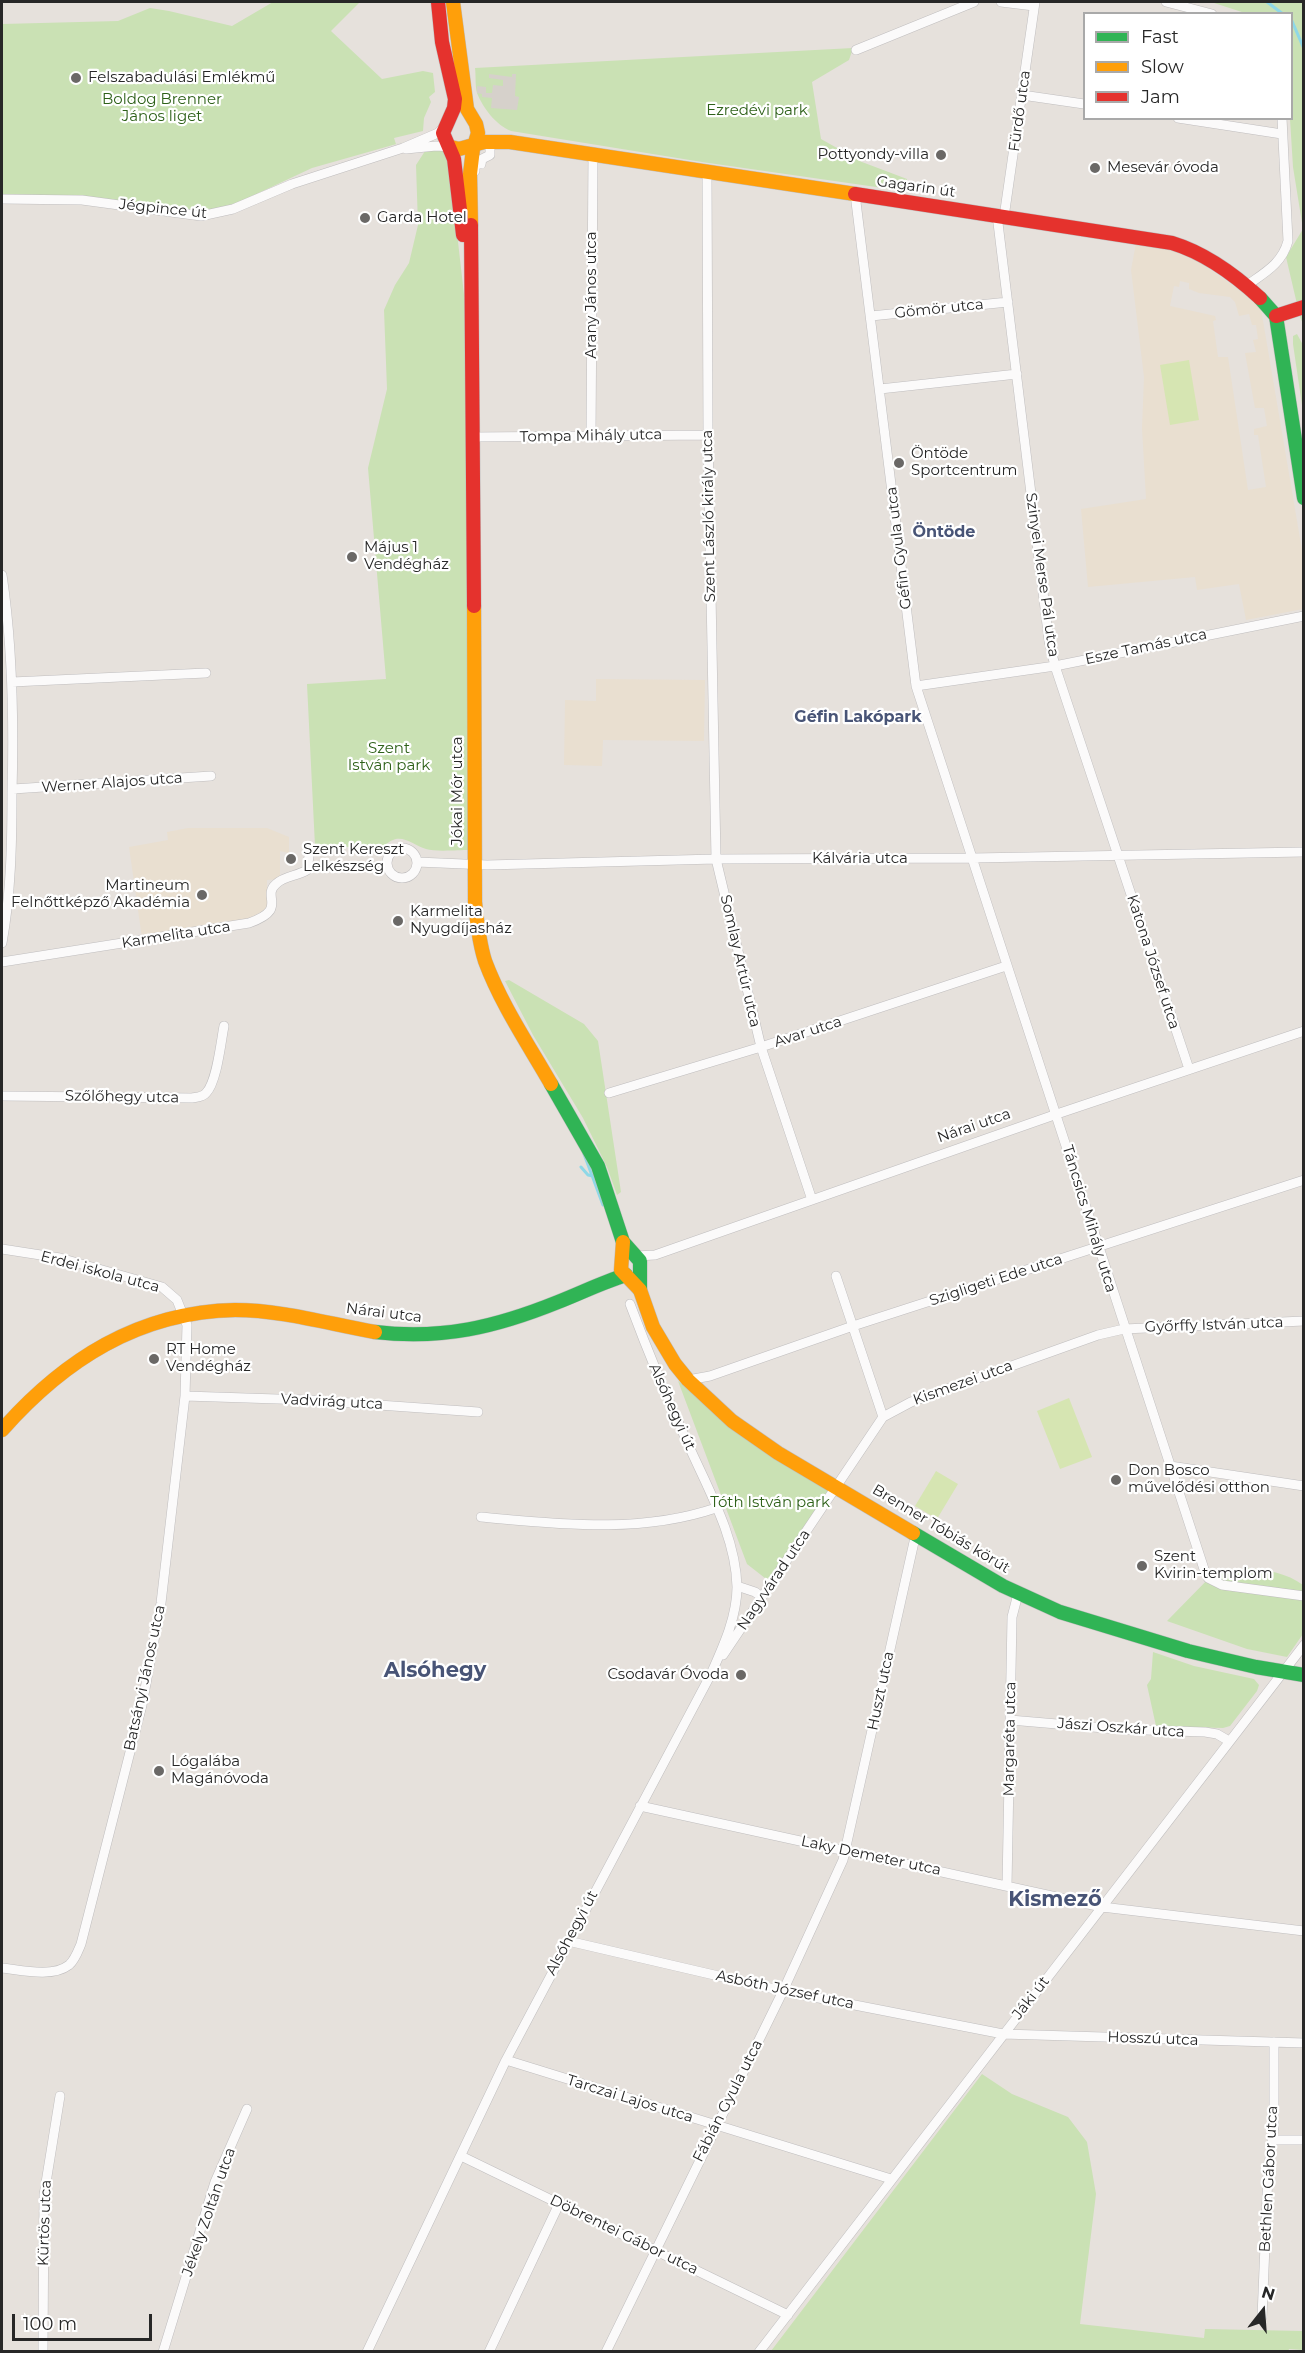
<!DOCTYPE html>
<html>
<head>
<meta charset="utf-8">
<style>
  body { margin:0 }
  #map { position:relative; width:1305px; height:2353px; overflow:hidden; background:#e6e1dc; font-family:Montserrat,sans-serif }
  canvas { display:block }
  .frame { position:absolute; inset:0; border:3px solid #272727; pointer-events:none }
  .legend { position:absolute; left:1083px; top:12px; width:210px; height:108px; box-sizing:border-box; background:#fff; border:2px solid #a9a9a9; margin:0; padding:8px 10px; list-style:none; font-size:18px; color:#272727 }
  .legend li { display:flex; align-items:center; gap:12px; height:30px }
  .legend b { width:30px; border:2px solid #a9a9a9 }
  .north { position:absolute; left:1233px; top:2281px; width:60px; height:60px; -webkit-text-stroke:4px #fff; paint-order:stroke; rotate:17deg; font-size:16px; font-weight:700; line-height:24px; text-align:center; color:#272727 }
  .north::after { content:''; display:block; margin:auto; width:21px; height:27px; background:#272727; clip-path:polygon(50% 0,100% 100%,50% 72%,0 100%) }
  .scale { position:absolute; left:12px; top:2314px; width:140px; height:27px; box-sizing:border-box; border:3px solid #272727; border-top:0; padding-left:8px; font-size:18px; line-height:21px; white-space:nowrap; color:#272727; -webkit-text-stroke:4px #fff; paint-order:stroke }
</style>
</head>
<body>
<div id="map">
<canvas width="1305" height="2353"></canvas>
<div class="frame"></div>
<ul class="legend">
<li><b style="height:8px;background:#30b455"></b>Fast</li>
<li><b style="height:8px;background:#ff9f0a"></b>Slow</li>
<li><b style="height:8px;background:#e5322d"></b>Jam</li>
</ul>
<div class="north">N</div>
<div class="scale">100 m</div>
</div>
<script>
const c = document.querySelector('canvas').getContext('2d');
c.lineJoin = 'round';
function fill(path, color) { c.fillStyle = color; c.fill(path, 'evenodd'); }
function strokePath(path, color, width, dash) { c.strokeStyle = color; c.lineWidth = width; c.lineCap = dash ? 'butt' : 'round'; c.setLineDash(dash || []); c.stroke(path); }
function label(font, color, halo, rows, align = 'center') {
  c.font = font + ' Montserrat,sans-serif'; c.lineWidth = 4.5; c.setLineDash([]); c.textBaseline = 'middle'; c.strokeStyle = halo; c.fillStyle = color; for (const [text, x, y, turn = 0] of rows) {
    c.save(); c.translate(x, y); c.rotate((+turn || 0) * Math.PI / 180); c.textAlign = isNaN(turn) ? turn : align; if (halo) c.strokeText(text, 0, 0); c.fillText(text, 0, 0); c.restore();
  }
}
fill(new Path2D(`
  M1136,243L1176,249L1193,257L1253,300L1261,309L1303,556V609L1246,620L1239,584L1197,590L1195,577L1088,587L1081,509L1146,499L1142,428L1144,377L1131,270ZM1180,281L1189,283V289L1199,293L1230,297L1235,302L1239,316L1249,314L1252,325H1256L1258,339L1253,340L1256,352L1245,353L1255,408H1264L1267,426L1254,429V435H1258L1266,487L1248,490L1228,357H1218L1213,321L1216,320L1215,316L1170,306L1174,286L1179,287Z
  M596,679L705,680L704,741L603,740L602,766L564,765L565,700L596,701Z
  M188,828H267L289,837V853L280,851V879L267,880V911L244,921L142,938L129,847L168,840L167,832Z`), '#e9dfd0');
fill(new Path2D(`
  M273,2L359,3L331,31L382,79L423,71L433,73L435,92L429,97L431,102L424,118L423,131L394,138L396,144L407,141L312,168L233,205L217,209L195,210L84,196L2,195V24L118,21L150,8L169,11L232,26Z
  M1211,2H1303V229L1293,167L1290,119L1292,14L1245,13Z
  M853,48L849,60L812,82L821,139L862,162L907,179L904,191L702,162L511,131C496,125 483,108 477,93C475,86 476,75 475,68Z
  M445,147L449,163L466,312L469,850C458,850 435,852 426,849C411,844 398,829 383,848L315,846L307,684L386,679L368,468L387,389L384,310L395,285L409,263L418,225L416,165L427,148Z
  M1303,229V324L1300,317L1286,257Z
  M1297,334L1303,345V412L1293,344V336Z
  M509,980L584,1024L598,1041L621,1192L617,1195L607,1167L583,1118L533,1035L505,981Z
  M678,1381L756,1446L831,1486L770,1582L747,1564Z
  M1248,1568C1267,1570 1287,1573 1303,1585V1634L1287,1657L1247,1649L1167,1621L1213,1574Z
  M1153,1652L1194,1666L1254,1679L1259,1685L1257,1691L1230,1726L1223,1728L1156,1726L1147,1685L1151,1679Z
  M982,2074L1012,2094L1068,2117L1087,2142L1096,2194L1080,2324L1204,2338L1205,2329L1303,2331V2350L1289,2349L1288,2352L771,2351Z`), '#cae1b4');
fill(new Path2D(`
  M1189,360L1199,420L1170,425L1160,365Z
  M1069,1398L1092,1457L1060,1469L1037,1411Z
  M936,1471L958,1484L937,1519L915,1506Z`), '#d6e5b2');
fill(new Path2D(`
  M489,74L512,77V74H516L515,96L519,97L517,110L491,108L492,98L482,97V94L477,93V86L486,87V93H492L493,85L503,86V80L489,78Z`), '#d6d1cb');
strokePath(new Path2D(`
  M1267,2L1283,14
  M1292,21L1304,49
  M584,1154L603,1205
  M581,1167L588,1175L593,1176`), '#8fd8e7', 3);
const street = new Path2D(`
  M1001,2L1034,6
  M1166,2L1212,14
  M856,50L974,2
  M1022,95L1084,104
  M1178,118L1282,134
  M406,149L436,146L451,147
  M475,171V163L481,164L482,159L490,155V148
  M707,172L708,435L716,859L761,1047L812,1200
  M855,194L916,686L1204,1569L1208,1578L1222,1585L1304,1596
  M2,199L82,200L201,216L233,209L292,184L403,148L438,133L445,126
  M997,215L1049,641L1055,666L1189,1069
  M1004,217L1035,2
  M1246,286C1264,273 1282,264 1288,241L1282,118
  M871,316L1008,302
  M880,389L1017,374
  M591,435L593,155
  M474,437L708,435
  M2,575C13,648 14,720 12,793C12,844 11,893 2,943
  M12,682L206,673
  M916,686L1055,666L1304,616
  M13,789L211,776
  M387 863a15 15 0 1 1 30 0a15 15 0 1 1-30 0Z
  M417,862L487,865L716,859L973,858L1304,852
  M2,962L249,923C289,909 261,897 276,884C284,876 298,876 307,870L309,856
  M609,1093L761,1047L1006,966
  M2,1096L192,1098C197,1097 203,1097 206,1093C217,1082 221,1041 224,1026
  M2,1249L60,1258L162,1287L177,1300L187,1325L185,1396L161,1603L142,1705L81,1944C78,1951 75,1960 69,1965C52,1978 21,1970 2,1968
  M636,1256L655,1255L1057,1114L1304,1031
  M836,1276L883,1417
  M688,1380L710,1376L853,1326L1304,1180
  M185,1396L308,1400L478,1412
  M1170,1466L1304,1486
  M481,1517C560,1524 639,1534 716,1508
  M737,1586L755,1592L762,1597
  M723,1655L883,1417L911,1402L1098,1335L1124,1329L1304,1321
  M1010,1720L1116,1729L1205,1732L1217,1734L1229,1741
  M640,1806L1102,1907L1304,1931
  M1007,1886L1012,1617L1018,1594
  M568,1941L783,1991L1003,2034L1304,2043
  M506,2060L891,2179
  M1272,2140H1304
  M461,2156L788,2315
  M1262,2317L1268,2173L1274,2126V2042
  M43,2352L44,2195L60,2096
  M163,2352L215,2182L247,2109
  M367,2352L506,2060L711,1674C723,1647 737,1617 737,1587C736,1537 708,1489 688,1444C667,1398 648,1352 630,1304
  M489,2352L559,2204
  M606,2352L783,1991L843,1860L916,1533
  M759,2352L1304,1645`);
const fast = new Path2D(`
  M1260,298L1276,316L1304,498
  M551,1084L598,1166L623,1242L640,1261V1290
  M375,1332C442,1340 496,1327 558,1302C581,1293 603,1282 626,1275
  M913,1533L1003,1586L1060,1612L1188,1651L1256,1667L1304,1675`);
const slow = new Path2D(`
  M453,2L467,109L476,124L478,133L473,149L470,174L471,225
  M451,147L459,149L484,142H510L855,194
  M474,606L475,902C477,922 479,942 485,961C501,1004 528,1044 551,1084
  M623,1242L621,1270L640,1290L653,1327L675,1364L688,1380L732,1421L778,1453L913,1533
  M2,1430C64,1360 138,1312 235,1310C282,1310 329,1324 375,1332`);
const jam = new Path2D(`
  M438,2L442,42L455,99L454,108L443,133L454,159L463,235
  M855,194L1172,243C1205,253 1235,275 1260,298
  M471,225L474,606
  M1276,316L1304,307`);
strokePath(street, '#bfbdbe', 10);
strokePath(fast, '#bfbdbe', 15);
strokePath(slow, '#bfbdbe', 15);
strokePath(jam, '#bfbdbe', 15);
strokePath(street, '#fbfafa', 9);
strokePath(fast, '#30b455', 14);
strokePath(slow, '#ff9f0a', 14);
strokePath(jam, '#e5322d', 14);
for (const [x, y, r, color] of [
  [76,78,6,"#6a6866"],
  [941,155,6,"#6a6866"],
  [1095,168,6,"#6a6866"],
  [365,218,6,"#6a6866"],
  [899,463,6,"#6a6866"],
  [352,557,6,"#6a6866"],
  [291,859,6,"#6a6866"],
  [202,895,6,"#6a6866"],
  [398,921,6,"#6a6866"],
  [154,1359,6,"#6a6866"],
  [1116,1480,6,"#6a6866"],
  [1142,1566,6,"#6a6866"],
  [741,1675,6,"#6a6866"],
  [159,1771,6,"#6a6866"]
]) { const dot = new Path2D(); dot.arc(x, y, r, 0, 2 * Math.PI); c.fillStyle = color; c.fill(dot); strokePath(dot, '#fff', 2); }
label('15px', '#272727', '#fff', [
  ["Felszabadulási Emlékmű",88,78],
  ["Pottyondy-villa",929,155,"right"],
  ["Mesevár óvoda",1107,168],
  ["Garda Hotel",377,218],
  ["Öntöde",911,454],
  ["Sportcentrum",911,471],
  ["Május 1",364,548],
  ["Vendégház",364,565],
  ["Szent Kereszt",303,850],
  ["Lelkészség",303,867],
  ["Martineum",190,886,"right"],
  ["Felnőttképző Akadémia",190,903,"right"],
  ["Karmelita",410,912],
  ["Nyugdíjasház",410,929],
  ["RT Home",166,1350],
  ["Vendégház",166,1367],
  ["Don Bosco",1128,1471],
  ["művelődési otthon",1128,1488],
  ["Szent",1154,1557],
  ["Kvirin-templom",1154,1574],
  ["Csodavár Óvoda",729,1675,"right"],
  ["Lógalába",171,1762],
  ["Magánóvoda",171,1779]
], 'left');
label('15px', '#2e6119', '#fff', [
  ["Boldog Brenner",162,100],
  ["János liget",162,117],
  ["Ezredévi park",757,111],
  ["Szent",389,749],
  ["István park",389,766],
  ["Tóth István park",770,1503]
]);
label('15px', '#272727', '#fff', [
  ["Fürdő utca",1020,111,-82],
  ["Gagarin út",916,187,8],
  ["Jégpince út",163,209,6],
  ["Arany János utca",592,295,-90],
  ["Gömör utca",939,309,-6],
  ["Tompa Mihály utca",591,436,-1],
  ["Szent László király utca",709,516,-91],
  ["Géfin Gyula utca",899,548,-97],
  ["Szinyei Merse Pál utca",1042,575,82],
  ["Esze Tamás utca",1146,647,-12],
  ["Werner Alajos utca",112,783,-4],
  ["Jókai Mór utca",458,791,-90],
  ["Kálvária utca",860,859],
  ["Karmelita utca",176,935,-9],
  ["Somlay Artúr utca",740,961,77],
  ["Katona József utca",1153,962,72],
  ["Avar utca",808,1032,-18],
  ["Szőlőhegy utca",122,1097,1],
  ["Nárai utca",974,1126,-19],
  ["Táncsics Mihály utca",1089,1219,73],
  ["Erdei iskola utca",100,1272,15],
  ["Szigligeti Ede utca",996,1280,-18],
  ["Nárai utca",384,1313,7],
  ["Győrffy István utca",1214,1325,-2],
  ["Kismezei utca",963,1383,-20],
  ["Vadvirág utca",332,1402,3],
  ["Alsóhegyi út",672,1407,66],
  ["Brenner Tóbiás körút",941,1529,31],
  ["Nagyvárad utca",774,1580,-56],
  ["Batsányi János utca",145,1678,-78],
  ["Huszt utca",881,1691,-78],
  ["Jászi Oszkár utca",1121,1728,4],
  ["Margaréta utca",1010,1739,-89],
  ["Laky Demeter utca",871,1856,12],
  ["Alsóhegyi út",572,1933,-62],
  ["Asbóth József utca",785,1990,12],
  ["Jáki út",1031,1998,-52],
  ["Hosszú utca",1153,2039,2],
  ["Tarczai Lajos utca",630,2099,17],
  ["Fábián Gyula utca",728,2101,-63],
  ["Bethlen Gábor utca",1269,2179,-87],
  ["Jékely Zoltán utca",209,2212,-71],
  ["Kürtös utca",45,2223,-88],
  ["Döbrentei Gábor utca",624,2235,26]
]);
label('bold 16px', '#485476', '#fff', [
  ["Öntöde",944,532],
  ["Géfin Lakópark",858,717]
]);
label('bold 21px', '#485476', '#fff', [
  ["Alsóhegy",435,1671],
  ["Kismező",1055,1900]
]);
</script>
</body>
</html>
